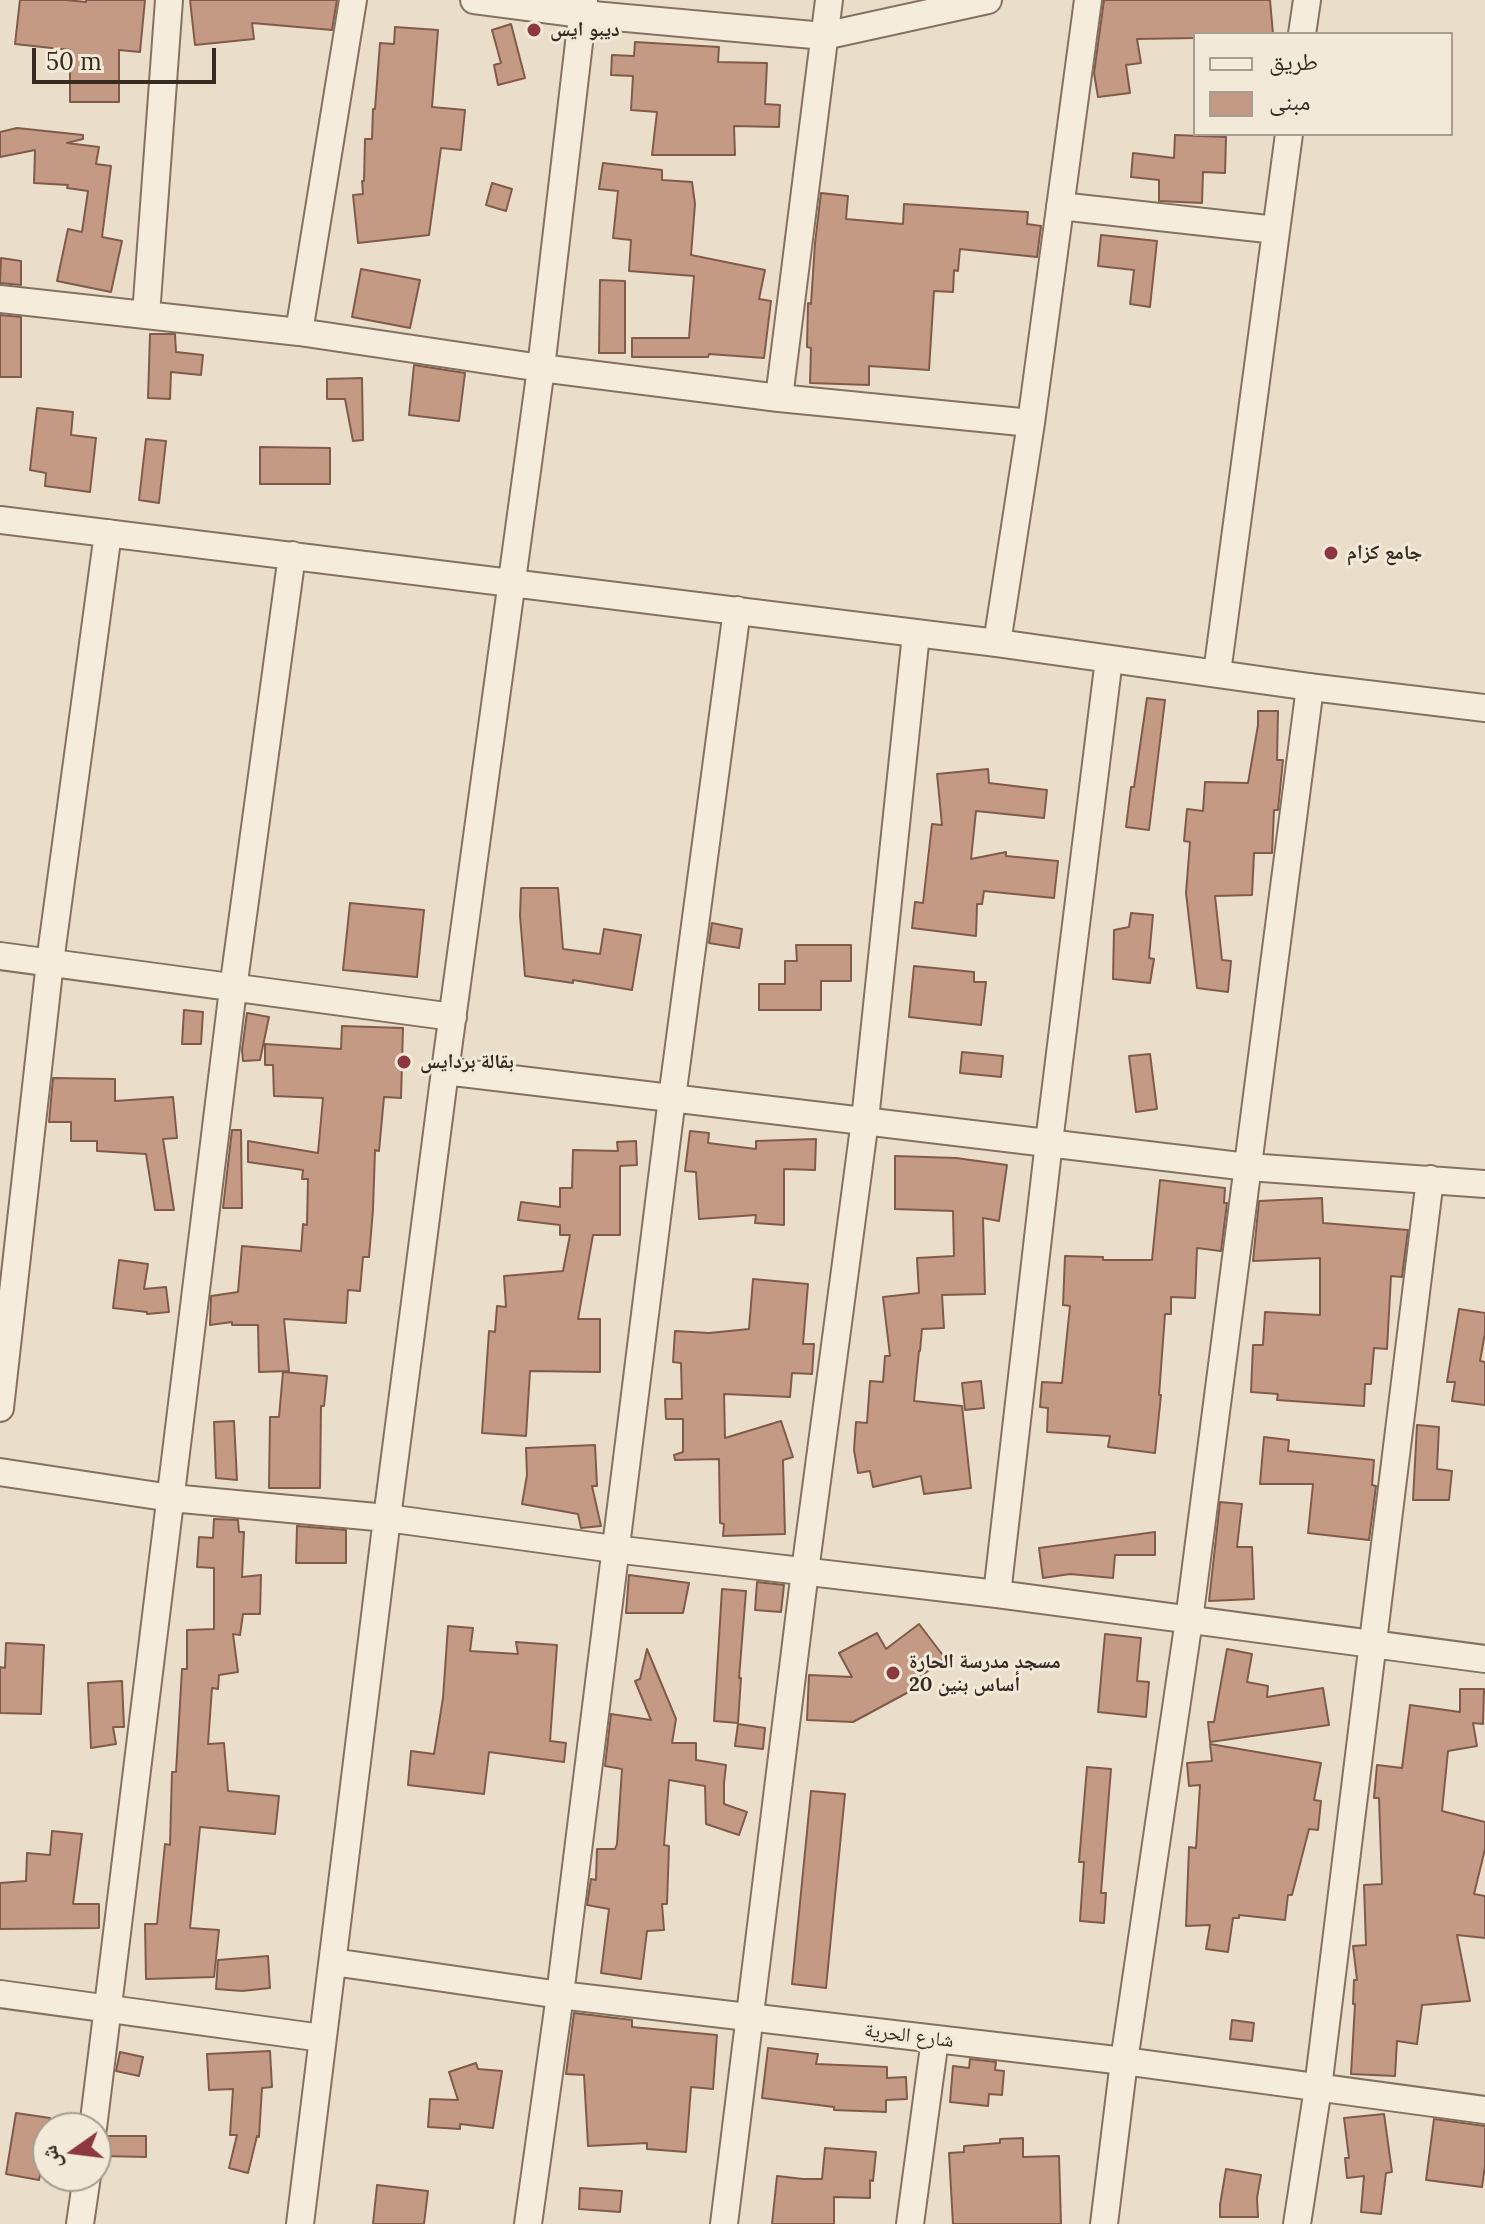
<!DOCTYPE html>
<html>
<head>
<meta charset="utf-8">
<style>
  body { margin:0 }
  #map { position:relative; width:1485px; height:2224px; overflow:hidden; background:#eadeca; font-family:Lora,"Noto Naskh Arabic",serif }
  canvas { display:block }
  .legend { position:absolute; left:1193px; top:32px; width:260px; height:104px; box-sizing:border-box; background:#f2e9d9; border:2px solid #a79d90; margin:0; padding:10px 14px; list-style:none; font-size:24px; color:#372b22 }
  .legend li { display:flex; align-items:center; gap:16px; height:40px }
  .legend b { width:40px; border:2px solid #a79d90 }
  .north { position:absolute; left:32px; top:2112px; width:80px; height:80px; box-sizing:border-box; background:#f2e9d9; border:2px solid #a79d90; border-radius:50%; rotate:256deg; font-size:22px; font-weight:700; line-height:32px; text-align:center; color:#372b22 }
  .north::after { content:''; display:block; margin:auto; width:28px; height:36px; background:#8d373e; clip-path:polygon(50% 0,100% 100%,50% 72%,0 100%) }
  .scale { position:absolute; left:32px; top:48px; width:184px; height:36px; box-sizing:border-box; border:4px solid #372b22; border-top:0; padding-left:10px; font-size:24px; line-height:28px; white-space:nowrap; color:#372b22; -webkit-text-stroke:6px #f2e9d9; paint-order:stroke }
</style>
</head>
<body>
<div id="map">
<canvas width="1485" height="2224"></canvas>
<ul class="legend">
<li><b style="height:10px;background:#f5ecdc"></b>طريق</li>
<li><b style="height:22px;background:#c49a84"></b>مبنى</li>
</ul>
<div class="north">ش</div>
<div class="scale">50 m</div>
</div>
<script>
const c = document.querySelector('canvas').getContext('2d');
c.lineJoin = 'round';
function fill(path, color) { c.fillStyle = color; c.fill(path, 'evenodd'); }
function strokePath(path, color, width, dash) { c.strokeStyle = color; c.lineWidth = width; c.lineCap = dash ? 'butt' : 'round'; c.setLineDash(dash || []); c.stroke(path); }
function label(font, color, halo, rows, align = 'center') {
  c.font = font + ' Lora,"Noto Naskh Arabic",serif'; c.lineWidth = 6; c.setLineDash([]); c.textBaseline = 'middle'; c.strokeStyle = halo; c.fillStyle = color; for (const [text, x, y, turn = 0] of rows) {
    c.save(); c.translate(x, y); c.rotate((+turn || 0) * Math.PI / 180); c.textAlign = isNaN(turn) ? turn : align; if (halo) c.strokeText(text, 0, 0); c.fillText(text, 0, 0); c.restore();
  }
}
const building = new Path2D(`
  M20,0H66L86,2V0H145L140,52L119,50V102H70V50L15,44Z
  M190,0H337L332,30L252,23L254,39L195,45Z
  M1104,0H1270L1273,34H1195V38L1137,39L1141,63L1126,65L1130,93L1098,97L1094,73Z
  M511,24L525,78L498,85L494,65L501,63L492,30Z
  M395,27L438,30L432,107L465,110L461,150L441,148L429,235L358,243L353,195L363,194L362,181H364L365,139H372L373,109H375L380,43L394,44Z
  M635,42L719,47L718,62L767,63L765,104L780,105L779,127L734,126L735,155H652L657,112L631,110L633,76L611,75L612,55L634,56Z
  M17,128L83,135V139L67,143L99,147L96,164L111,166L102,237L122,241L111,292L57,281L68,229L82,232L88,191L67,188L68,185L34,183L35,150L0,157V132Z
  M1175,135L1226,137L1225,173L1203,172L1202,203L1159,201V180L1131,177L1133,153L1174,158Z
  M603,163L662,170V180L692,182L695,204L691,255L765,270L759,299L771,301L764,358L709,354L708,357H632V338H689L694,276L629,271L631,240L613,238L618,191L599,189Z
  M492,183L512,189L506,211L486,205Z
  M821,193L848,196L846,219L903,224L904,204L1028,212L1027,224L1041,226L1037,257L960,249L958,271L954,270L953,292L934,291L929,370L869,366V385L810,383L811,348L807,347L808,303L811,304L815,243Z
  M1101,235L1157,241L1150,307L1130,304L1134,270L1098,266Z
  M1,258L21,261V285L0,283Z
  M361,269L420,280L410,328L352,317Z
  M600,280L625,281V353H599Z
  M0,315L21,317V377H0Z
  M150,334H175L176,352L203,355L201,375L171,372L170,399L148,398Z
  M414,365L465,373L459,421L409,415Z
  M362,378L363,440L353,441L345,399H327V379Z
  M37,408L73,412L71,435L96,438L90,492L45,486L46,473L30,470Z
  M146,439L166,441L159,503L139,500Z
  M260,447L330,448V484H260Z
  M1147,698L1165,700L1149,830L1126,827L1131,787H1134Z
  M1258,711H1278L1277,760H1283L1278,810H1274L1272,853H1254L1252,895L1215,896L1222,960L1231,961L1228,992L1197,988L1186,893L1190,842L1184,841L1187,809L1203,811L1205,782L1248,783L1258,725Z
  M988,769L989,783L1047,790L1044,818L976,811L971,859L1006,852V856L1058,861L1054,898L984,891L982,904H977L976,936L912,928L915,902L923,903L932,824L942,825L937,774Z
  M521,888H558L563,949L600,954L604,929L641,935L632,990L573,980V983L525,976L520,916Z
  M350,903L424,910L417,977L343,970Z
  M1131,913L1153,915L1149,958L1154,959L1150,983L1113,979L1114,930L1129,927Z
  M712,923L742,929L739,948L709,943Z
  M796,945H851V981H821V1010H759V984H785V961H797Z
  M914,966L974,972V982H986L981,1025L909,1017Z
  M184,1010L203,1012L201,1044H182Z
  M247,1013L269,1017L260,1060L243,1061L242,1050Z
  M342,1026L403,1028L401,1098L384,1097L379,1151L375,1150L373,1210L369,1257H363L360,1291L348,1290L346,1323L284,1319L289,1371L259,1372L258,1325H232V1322L210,1325L211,1296L238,1292L242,1246L301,1251L303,1224L307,1225L308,1179H302L303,1170L248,1162V1141L318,1153L323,1098L274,1096L273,1065H265V1044L341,1049Z
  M962,1052L1003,1056L1001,1077L960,1073Z
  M1150,1054L1157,1109L1136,1112L1129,1056Z
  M53,1078L115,1079V1101L173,1097L177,1138L163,1139L174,1210H155L146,1154L97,1151V1141H71V1122H49Z
  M232,1130H241L242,1208H223Z
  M690,1131L709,1133L708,1143L756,1149V1141L816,1139L815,1170L784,1169V1225L755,1223L756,1215L699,1219L696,1172L685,1171Z
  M636,1141L637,1165L620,1166V1235H593L578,1319H600V1372L530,1371L526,1436L482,1433L489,1331L495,1332L497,1306L506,1307L504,1276L563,1271L570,1235H560V1225L518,1220L521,1202L560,1207V1188H572L573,1150L618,1151L617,1142Z
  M895,1156L956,1158L1007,1165L999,1221L983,1218L985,1294L942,1295L944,1328L922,1329L920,1351H919L914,1401L962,1406L971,1488L924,1494L921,1476L873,1487L870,1471L858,1473L854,1450L856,1422L867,1423L870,1381L883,1382L885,1356H890L883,1297L919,1293L917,1258L954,1256L953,1211L895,1209Z
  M1160,1180L1225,1188L1224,1203H1227L1221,1251L1197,1248L1195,1298L1171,1297V1314H1165L1159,1395H1161L1155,1453L1108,1447L1110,1436L1047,1432L1048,1408L1040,1407L1042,1382L1062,1383L1070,1306L1063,1305L1065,1256L1103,1257V1260H1152Z
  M1322,1198L1323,1223L1408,1230L1402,1277L1391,1276L1387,1349L1374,1348L1371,1384H1365L1364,1406L1277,1400L1278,1394L1251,1392L1253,1345H1263L1265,1312L1320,1315V1258L1253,1261L1259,1201Z
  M119,1260L148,1264L144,1289L166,1287L169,1312L147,1314V1312L113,1308Z
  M753,1279L808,1284L803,1344H814L812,1374L792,1373L790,1397L724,1394L725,1438L781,1421L793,1457L783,1460L785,1534L723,1536L724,1524L720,1523L719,1459L675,1460L674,1455L683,1452V1419H666L665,1399H682L681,1363L673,1362L675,1331L709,1333L749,1329Z
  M1459,1309L1485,1313V1333L1480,1361L1485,1362V1405L1452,1401L1455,1382H1447Z
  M283,1372L327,1376L324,1406H321L320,1488H269L270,1417H279Z
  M981,1381L984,1408L965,1410L962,1383Z
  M234,1421L237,1480L216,1478L214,1422Z
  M1417,1425L1439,1427L1437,1469L1452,1471L1449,1500H1413Z
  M1264,1437L1289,1440L1288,1451L1374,1460L1372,1485L1376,1486L1369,1540L1308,1533L1313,1484H1260Z
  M595,1445L597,1486H592L601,1526L581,1528L578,1514L522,1504L527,1475L526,1448Z
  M1220,1502L1242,1504L1237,1547H1252L1254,1599L1209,1601Z
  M214,1519L238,1520L239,1532H244L242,1577L261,1575L260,1614H243L240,1635L233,1634L238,1672L219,1675L218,1689L212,1688L208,1744L224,1743L228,1791L279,1796L275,1834L200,1827L190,1928L219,1930L214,1977L146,1979L145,1924H157L165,1844L170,1845L172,1772H176L182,1669H187V1630L214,1629V1568L197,1567L199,1537L213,1538Z
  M297,1526L346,1530V1563H296Z
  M1155,1532V1555H1115L1113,1578L1070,1574L1043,1578L1039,1548Z
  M629,1575L689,1583L683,1613H626Z
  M757,1582L784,1585L781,1612L755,1610Z
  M722,1589L746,1591L739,1678H741L738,1723L714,1721Z
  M919,1624L945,1658L916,1680V1688L853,1722L807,1720L809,1675L852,1677L839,1653L877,1633L886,1649Z
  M448,1626L473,1628L470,1651L518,1654L516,1642L557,1645L550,1741L566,1743L564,1762L489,1752L484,1794L408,1785L411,1751L434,1754L443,1698Z
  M1105,1634L1141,1638L1137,1681L1149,1682L1146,1717L1098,1712Z
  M6,1643L44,1645L41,1714L0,1713V1667L5,1668Z
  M647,1649L676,1719L672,1743H696V1760L726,1765L724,1783V1804L747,1812L739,1835L706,1824L705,1786L669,1780L664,1845L669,1846L667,1904H662L664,1930L647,1931L641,1979L601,1973L609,1909L587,1905L591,1879L596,1880L597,1849H615L617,1844L622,1769L605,1766L611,1714L651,1720L635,1681L640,1679Z
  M1227,1649L1252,1654L1247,1682L1268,1686L1267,1697L1323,1688L1329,1725L1210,1742L1208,1722H1214Z
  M122,1681L124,1727H113L116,1744L91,1748L88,1683Z
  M1460,1689H1484L1483,1724L1473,1723L1477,1746L1448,1751L1442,1811L1485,1822V1849L1474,1894L1485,1896V1938L1457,1935L1470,2001L1422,2005L1417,2044L1397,2041L1395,2076L1351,2074L1355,2004H1353L1354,1980H1357L1353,1946L1366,1945L1364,1885L1382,1884L1379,1798H1374L1377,1765L1402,1768L1410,1705L1460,1712Z
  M738,1724L765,1728L763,1749L735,1746Z
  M1210,1744L1321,1763L1314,1800L1321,1801L1318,1830L1309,1829L1292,1895H1288L1285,1920L1239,1915V1918H1233L1228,1952L1206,1949L1210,1925L1186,1926L1189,1847L1196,1848L1200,1785L1189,1786L1187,1763L1212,1761Z
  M1087,1767L1111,1769L1101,1893H1106L1104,1923L1080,1921L1084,1862H1079Z
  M811,1791L845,1794L826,1988L792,1984Z
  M52,1831L82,1834L73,1904H99V1928L0,1929V1883L26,1881L27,1853L50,1855Z
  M268,1956L270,1988L242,1991L216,1989L218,1960Z
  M574,2013L632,2020V2027L717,2035L713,2089L691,2087L686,2152L647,2149V2143L588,2146L584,2075L566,2074Z
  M1232,2020L1254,2023L1252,2041L1230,2039Z
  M768,2048L818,2054L816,2064L887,2067V2078L906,2077L907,2099L886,2100V2112L834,2110V2107L762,2098Z
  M270,2051L272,2087L262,2088L259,2137L257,2136L248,2173L229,2168L237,2135H230L233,2089L209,2090L207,2054Z
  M120,2052L143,2057L139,2076L116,2071Z
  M970,2059L996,2062L995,2070L1004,2071L1002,2095L989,2094L988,2106L950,2102L953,2066L969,2068Z
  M476,2063L478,2069L502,2071L493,2128L460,2124V2129L428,2127L430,2099L458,2100L449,2072Z
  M16,2113L50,2118L39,2180L6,2174Z
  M1384,2114L1392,2172L1386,2173L1381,2214L1361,2212L1364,2176L1347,2178L1345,2158H1349L1344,2118Z
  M1434,2119L1485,2126V2166L1482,2187L1426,2180Z
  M107,2136H146V2157L104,2156V2139Z
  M1023,2138V2157L1059,2156L1061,2224H953L949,2153L964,2152V2146L1000,2143V2139Z
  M825,2148L876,2152L873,2181L870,2180V2198L834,2197V2224H772L777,2176L803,2179H822Z
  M1226,2169L1261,2175L1257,2198L1258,2217H1220V2205Z
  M377,2185L428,2191L424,2224H373Z
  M580,2188L622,2191L620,2212L579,2209Z`);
fill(building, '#c49a84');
strokePath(building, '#815b49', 2);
const minor = new Path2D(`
  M474,0L582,14L824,36L988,0
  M1302,34L1307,0
  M1060,206L1276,230
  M0,299L299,332L541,368L779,398L1031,423
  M146,315L169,0
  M299,332L353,0
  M779,398L829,0
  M0,520L997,643L1310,687L1485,708
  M997,643L1031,423L1088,0
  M1217,673L1289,134
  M0,956L453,1017
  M445,1071L1248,1167L1485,1184
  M0,1408L50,962L108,533
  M0,1472L171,1498L387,1518L614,1549L997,1594L1485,1659
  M997,1594L1049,1142L1109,659
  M333,1962L560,1995L1124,2061L1485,2110
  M0,1994L322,2038
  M93,2128L233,989L292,555
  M80,2224L87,2176
  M300,2224L387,1518L445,1071L541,368L584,0
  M528,2224L560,1995L672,1098L737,610
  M724,2224L805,1571L865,1120L916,634
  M910,2224L935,2039
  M1104,2224L1124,2061L1189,1620L1310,687
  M1297,2224L1318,2088L1430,1179`);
strokePath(minor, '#857160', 30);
strokePath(minor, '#f5ecdc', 26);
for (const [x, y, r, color] of [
  [534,30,8,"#8d373e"],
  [1331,553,8,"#8d373e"],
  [404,1062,8,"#8d373e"],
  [893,1673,8,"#8d373e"]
]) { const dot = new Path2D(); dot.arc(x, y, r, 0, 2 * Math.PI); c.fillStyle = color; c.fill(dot); strokePath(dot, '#f2e9d9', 3); }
label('bold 20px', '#372b22', '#f2e9d9', [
  ["ديبو ايس",550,30],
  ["جامع كزام",1347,553],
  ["بقالة بردايس",420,1062],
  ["مسجد مدرسة الحارة",909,1662],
  ["20 أساس بنين",909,1685]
], 'left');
label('20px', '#372b22', '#f2e9d9', [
  ["شارع الحرية",909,2036,7]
]);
</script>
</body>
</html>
